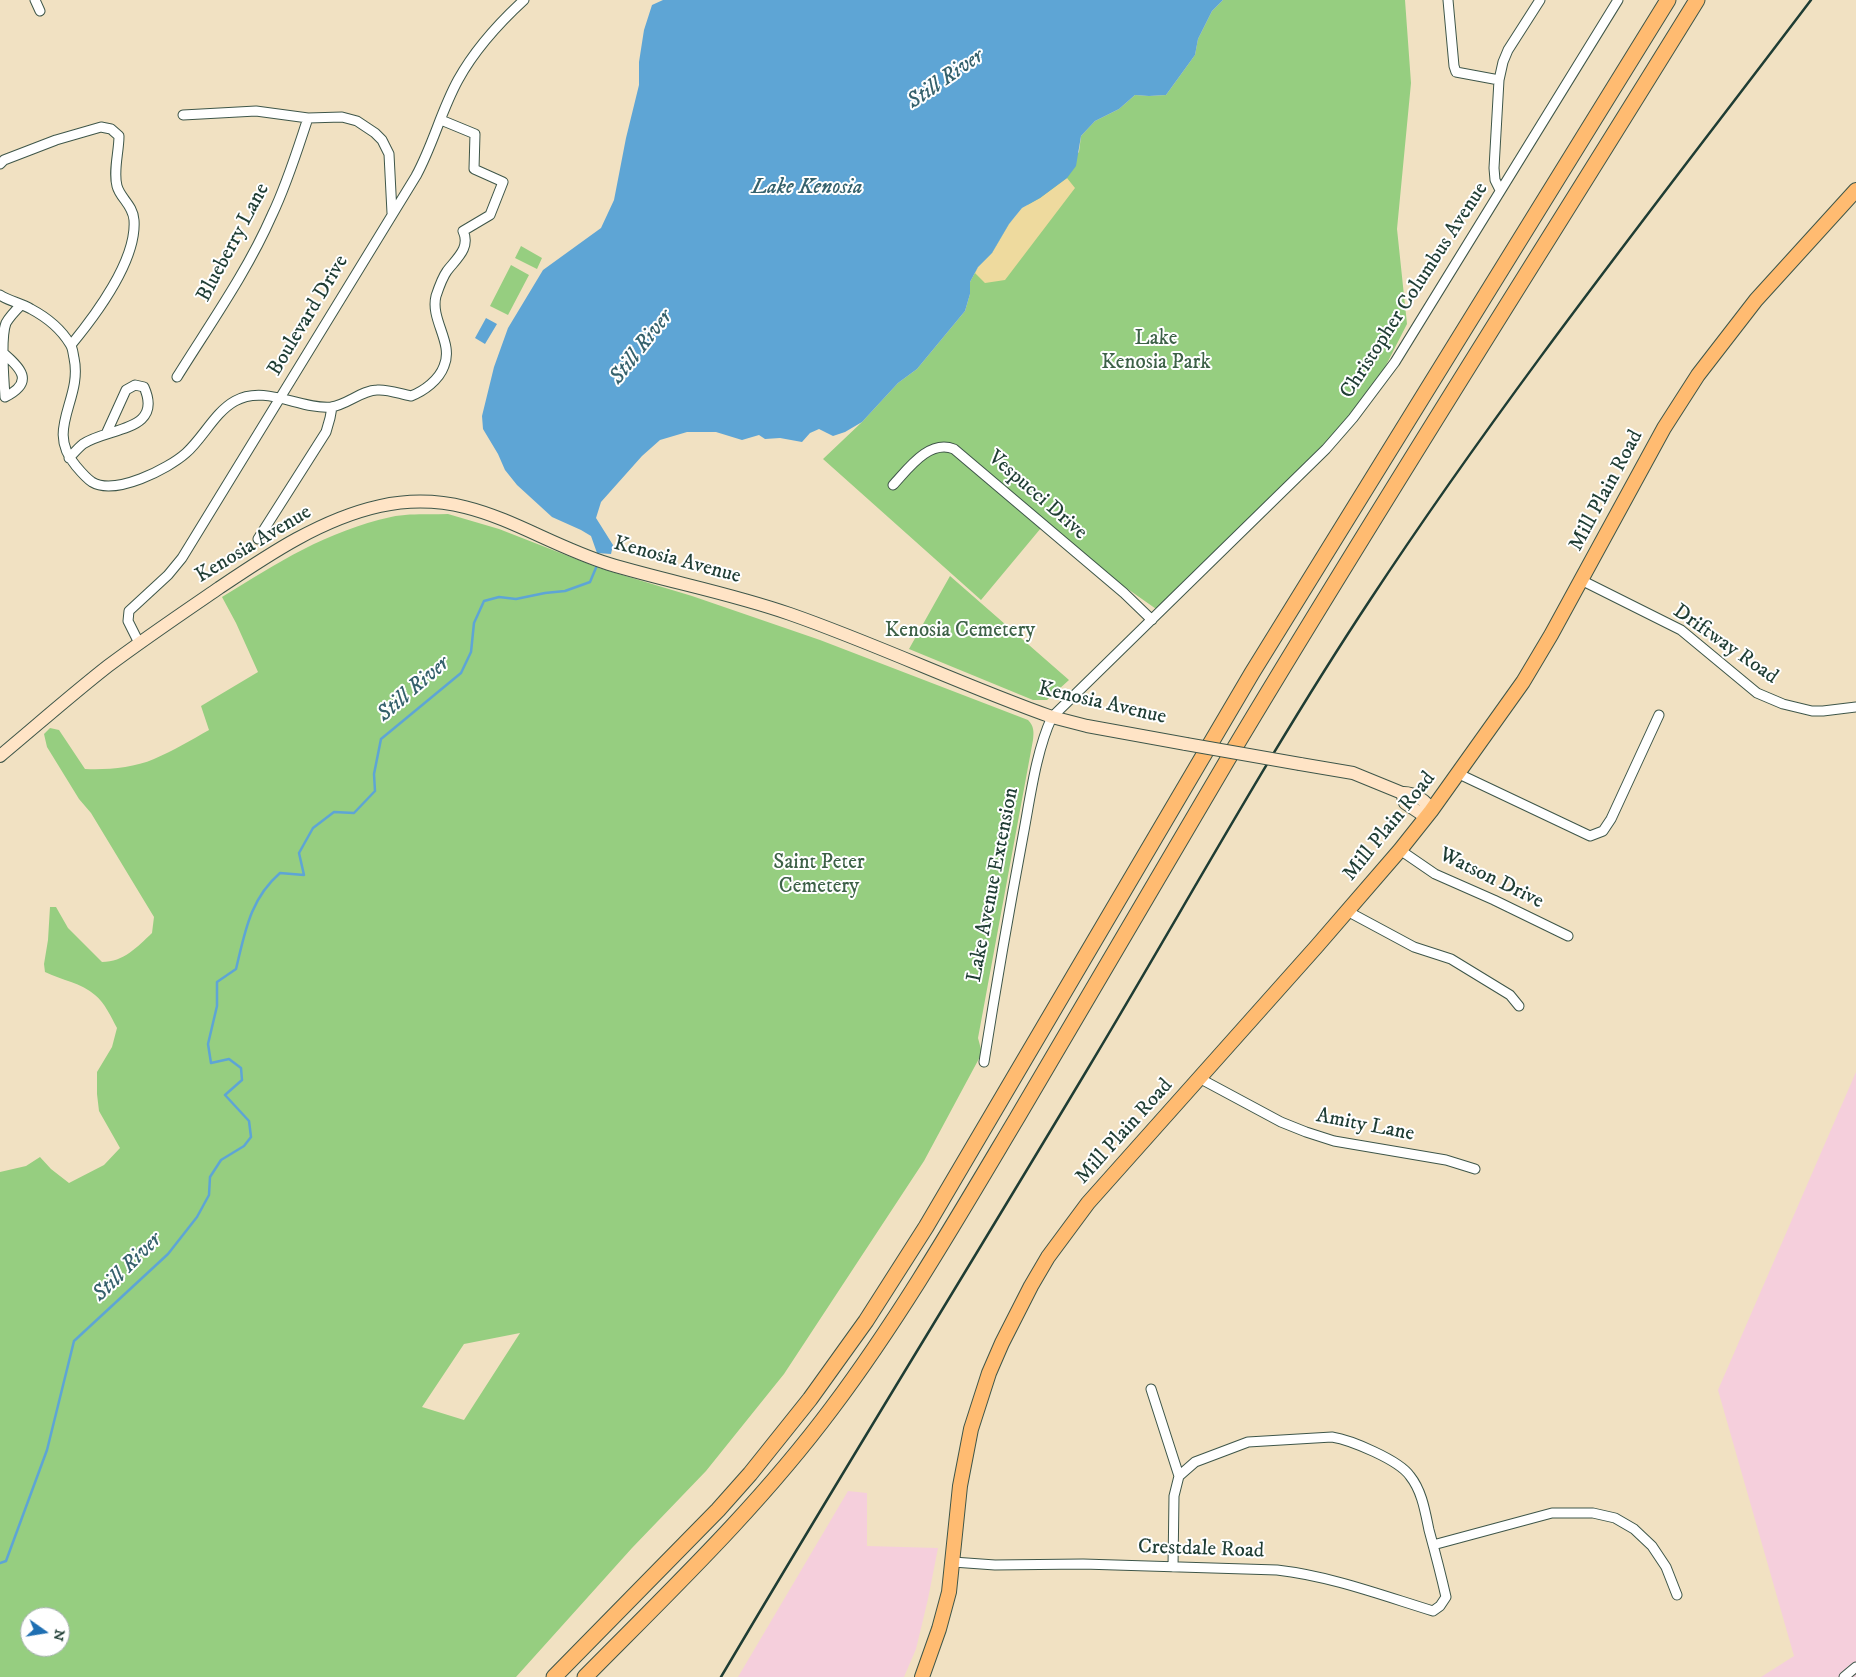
<!DOCTYPE html>
<html>
<head>
<meta charset="utf-8">
<style>
  body { margin:0 }
  #map { position:relative; width:1856px; height:1677px; overflow:hidden; background:#f1e1c2; font-family:"IM FELL DW Pica",serif }
  canvas { display:block }
  .north { position:absolute; left:20px; top:1607px; width:50px; height:50px; box-sizing:border-box; background:#fff; border:1px solid #a5b1ae; border-radius:50%; rotate:103deg; font-size:14px; font-weight:700; line-height:20px; text-align:center; color:#1f3d34 }
  .north::after { content:''; display:block; margin:auto; width:18px; height:22px; background:#1f6fb2; clip-path:polygon(50% 0,100% 100%,50% 72%,0 100%) }
</style>
</head>
<body>
<div id="map">
<canvas width="1856" height="1677"></canvas>
<div class="north">N</div>
</div>
<script>
const c = document.querySelector('canvas').getContext('2d');
c.lineJoin = 'round';
function fill(path, color) { c.fillStyle = color; c.fill(path, 'evenodd'); }
function strokePath(path, color, width, dash) { c.strokeStyle = color; c.lineWidth = width; c.lineCap = dash ? 'butt' : 'round'; c.setLineDash(dash || []); c.stroke(path); }
function label(font, color, halo, rows, align = 'center') {
  c.font = font + ' "IM FELL DW Pica",serif'; c.lineWidth = 4; c.setLineDash([]); c.textBaseline = 'middle'; c.strokeStyle = halo; c.fillStyle = color; for (const [text, x, y, turn = 0] of rows) {
    c.save(); c.translate(x, y); c.rotate((+turn || 0) * Math.PI / 180); c.textAlign = isNaN(turn) ? turn : align; if (halo) c.strokeText(text, 0, 0); c.fillText(text, 0, 0); c.restore();
  }
}
fill(new Path2D(`
  M1856,1072V1677H1761L1794,1656L1718,1390Z
  M848,1491L867,1493V1546L938,1548L928,1599L916,1649L904,1677H738Z`), '#f5cfdc');
fill(new Path2D(`
  M1223,0H1405L1411,83L1397,229L1407,324L1380,377L1339,439L1159,611L1041,528L981,600L823,459L862,422L898,383L917,369L965,311L970,294V282L978,267L992,253L1009,224L1079,152L1081,136L1095,121L1119,109L1135,95L1149,96L1166,95L1195,55L1198,39L1212,11Z
  M521,246L542,258L537,269L515,258Z
  M511,265L529,275L508,315L490,306Z
  M448,514L499,529L599,568L692,596L820,640L1028,720C1034,726 1034,732 1033,740L978,1038L982,1053L924,1161L784,1374L706,1471L632,1548L516,1677H0V1172L26,1166L40,1157L51,1169L69,1183L104,1165L120,1148L99,1111L97,1094V1072L112,1047L117,1028C111,1017 105,1003 95,995C82,983 61,980 45,972L44,964L48,940L50,907H56L68,928L102,962C124,962 137,947 152,933L154,917L91,813L79,799L47,747L44,734L50,728L59,730L85,769C107,770 133,768 154,759C173,751 191,740 209,730L201,706L258,672L236,623L222,597C277,563 327,531 391,517C409,513 430,515 448,514ZM520,1333L464,1420L422,1407L464,1344ZM30,1617H60V1647H30Z
  M950,576L1069,680L1047,700H1033L909,649Z`), '#96ce80');
fill(new Path2D(`
  M1067,178L1075,188L1005,280L985,283L975,273L978,267L992,253L1009,224L1022,208L1040,198Z`), '#eeda9e');
fill(new Path2D(`
  M663,0H1223L1212,11L1198,39L1195,55L1166,95L1149,96L1135,95L1119,109L1095,121L1081,136L1076,166L1067,178L1040,198L1022,208L1009,224L992,253L978,267L970,282V294L965,311L917,369L898,383L862,422L845,432L833,436L819,429L810,433L802,442L780,438L765,439L759,435L742,440L716,432H687L660,440L642,456L601,502L596,518L613,545L611,554L597,553L591,536L581,530L552,517L517,485L505,470L498,454L483,429L482,416L494,367L508,328L543,270L601,228L614,200L626,138L639,85V62L644,30L652,5Z
  M486,318L497,324L485,344L475,338Z`), '#5ea5d5');
strokePath(new Path2D(`
  M0,1563L6,1561L47,1450L74,1341L168,1254L197,1217L209,1195L210,1177L221,1160L244,1146L251,1137L249,1121L225,1095L242,1080L241,1068L229,1059L211,1063L208,1044L217,1006V982L236,969C245,932 250,899 280,873L304,875L299,853L313,828L334,812L354,813L375,791L374,774L381,739L461,673L471,652L474,623L484,601L499,597L516,599L545,593L565,591L590,582L598,563`), '#5ea5d5', 2.5);
const street = new Path2D(`
  M35,0L40,11
  M1448,0L1454,66L1456,72L1499,80
  M183,115L256,111L308,118L342,117L357,121L375,133L382,140L389,154L392,213
  M0,164L4,160L56,140L101,127L111,129L119,136C119,152 113,171 117,186C120,198 133,205 134,220C137,260 95,316 71,345
  M1500,190L1495,180L1494,168L1499,80L1503,62L1508,50L1540,0
  M0,295C9,301 21,303 31,309C46,317 61,329 70,344C73,348 73,354 74,358C83,400 44,429 76,466C81,472 86,478 92,482C115,496 168,469 186,453C203,438 215,412 235,401C265,384 301,410 331,407C347,405 362,390 377,390C388,389 400,394 411,396C424,391 439,380 444,366C454,343 430,320 436,296C439,287 442,278 447,271C456,259 471,248 463,231L490,215L503,182L474,169L475,134L441,120
  M2,352C21,368 35,382 5,397C4,378 0,339 6,323C10,316 16,310 21,305
  M177,377C210,324 247,272 272,215C287,184 297,151 308,118
  M69,458C73,454 78,448 83,444C108,427 164,432 144,387L135,385L126,390L106,434
  M893,485C908,469 929,439 954,449L1124,593L1152,620
  M258,539L326,432L330,418L332,407
  M1581,580L1681,630L1757,693L1783,704L1812,711H1823L1856,707
  M139,643L128,621L129,611L168,575L182,558L416,176C433,145 441,111 458,80C474,51 499,23 524,0
  M1459,774L1590,836L1603,831L1611,819L1659,715
  M1400,850L1435,874L1494,900L1568,936
  M1347,911L1414,947L1451,959L1510,995L1519,1006
  M984,1062C996,986 1009,911 1023,836C1030,799 1036,751 1052,717L1326,449L1353,418L1395,362L1618,0
  M1199,1078L1281,1122L1306,1132L1334,1141L1446,1160L1475,1169
  M1151,1389L1179,1476L1174,1496L1173,1567
  M1433,1545L1552,1513H1593L1615,1518L1634,1529L1652,1546L1666,1567L1677,1595
  M953,1562L995,1565L1083,1564L1277,1570C1330,1576 1381,1595 1433,1611L1440,1606L1446,1597C1441,1575 1435,1552 1429,1530C1425,1511 1422,1491 1410,1476C1399,1460 1351,1440 1332,1437L1248,1442L1195,1462L1179,1476
  M1844,1677L1856,1667`);
const secondary = new Path2D(`
  M0,756C36,726 71,695 108,666C144,639 181,614 219,588C268,555 321,519 380,506C472,486 527,538 609,564C669,582 730,593 790,614C879,645 964,686 1052,717L1087,726L1186,744
  M1300,764L1353,773L1402,793C1413,792 1428,801 1431,811L1420,813L1405,803L1402,793`);
const primary = new Path2D(`
  M922,1677L939,1629L949,1592L960,1486L971,1429L989,1373L1002,1343L1031,1286L1048,1257L1088,1203L1317,946L1400,850L1431,811L1523,682L1551,635L1664,428L1698,375L1756,300L1856,190`);
const highway = new Path2D(`
  M554,1677L718,1510L750,1474L810,1399L866,1321L926,1227L1252,673L1668,0
  M585,1677C671,1590 759,1506 832,1408C901,1316 958,1217 1017,1118C1087,998 1157,878 1228,759C1380,504 1541,253 1697,0`);
strokePath(street, '#3e5649', 11);
strokePath(secondary, '#3e5649', 14);
strokePath(primary, '#3e5649', 16);
strokePath(highway, '#3e5649', 17);
strokePath(street, '#fff', 9);
strokePath(secondary, '#ffe4c6', 12);
strokePath(primary, '#ffbb71', 14);
strokePath(highway, '#ffbb71', 15);
strokePath(new Path2D(`
  M721,1677C842,1472 968,1269 1090,1065C1183,910 1270,751 1370,600C1507,392 1661,198 1811,0`), '#1f3d34', 2.5);
const secondaryBridge = new Path2D(`
  M1186,744L1300,764`);
strokePath(secondaryBridge, '#3e5649', 14, []);
strokePath(secondaryBridge, '#ffe4c6', 12);
label('21px', '#1f3d34', '#fff', [
  ["Blueberry Lane",234,243,-62],
  ["Christopher Columbus Avenue",1415,291,-57],
  ["Boulevard Drive",309,316,-59],
  ["Mill Plain Road",1607,491,-62],
  ["Vespucci Drive",1037,496,41],
  ["Kenosia Avenue",254,545,-31],
  ["Kenosia Avenue",677,561,15],
  ["Driftway Road",1725,645,35],
  ["Kenosia Avenue",1102,704,13],
  ["Mill Plain Road",1390,827,-51],
  ["Watson Drive",1491,879,26],
  ["Lake Avenue Extension",994,885,-79],
  ["Amity Lane",1365,1126,11],
  ["Mill Plain Road",1125,1132,-48],
  ["Crestdale Road",1201,1550,2]
]);
label('21px', '#3d6147', '#fff', [
  ["Lake",1156,340],
  ["Kenosia Park",1156,364],
  ["Kenosia Cemetery",960,632],
  ["Saint Peter",819,864],
  ["Cemetery",819,888]
]);
label('italic 22px', '#35616c', '#fff', [
  ["Still River",946,80,-35],
  ["Lake Kenosia",807,188],
  ["Still River",642,348,-52],
  ["Still River",414,690,-41],
  ["Still River",128,1268,-45]
]);
</script>
</body>
</html>
